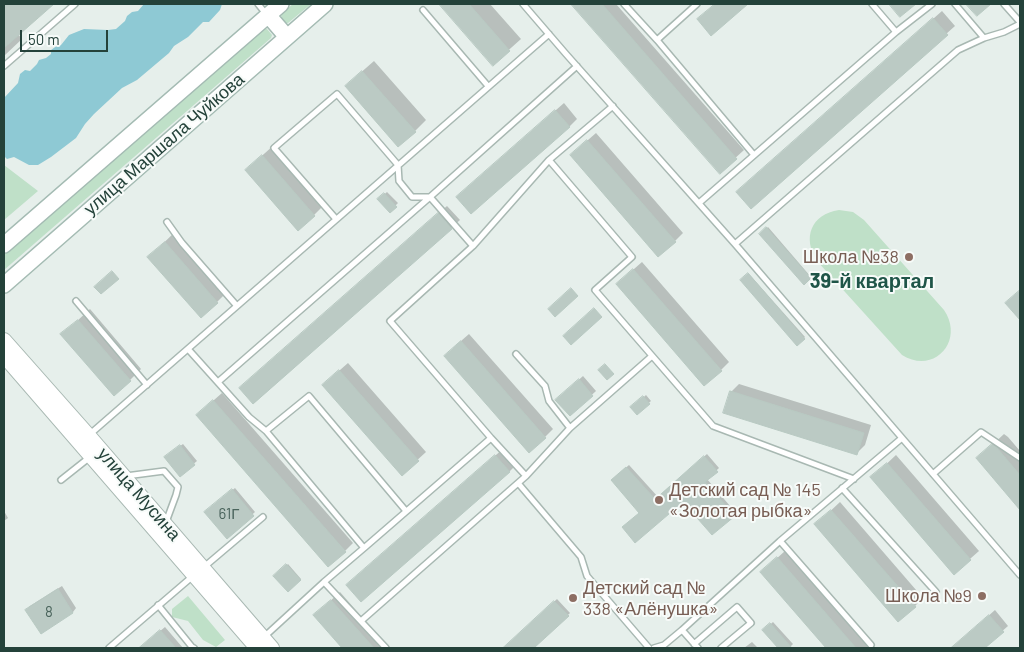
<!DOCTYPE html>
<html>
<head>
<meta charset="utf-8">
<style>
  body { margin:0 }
  #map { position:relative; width:1024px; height:652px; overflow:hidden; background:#e6efeb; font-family:Barlow,sans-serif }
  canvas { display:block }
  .frame { position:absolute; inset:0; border:5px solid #24423a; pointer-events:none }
  .scale { position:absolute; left:20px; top:30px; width:88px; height:22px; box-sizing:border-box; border:2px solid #24423a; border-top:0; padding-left:6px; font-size:15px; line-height:18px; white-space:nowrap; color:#24423a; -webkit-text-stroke:4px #f7fbf9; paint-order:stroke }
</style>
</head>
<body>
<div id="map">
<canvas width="1024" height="652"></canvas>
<div class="frame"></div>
<div class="scale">50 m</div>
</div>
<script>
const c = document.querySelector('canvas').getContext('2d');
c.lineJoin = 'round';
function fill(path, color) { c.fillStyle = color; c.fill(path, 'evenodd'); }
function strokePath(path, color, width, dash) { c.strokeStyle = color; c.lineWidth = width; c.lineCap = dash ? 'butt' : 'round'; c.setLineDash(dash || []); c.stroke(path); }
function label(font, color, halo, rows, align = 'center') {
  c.font = font + ' Barlow,sans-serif'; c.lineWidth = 4; c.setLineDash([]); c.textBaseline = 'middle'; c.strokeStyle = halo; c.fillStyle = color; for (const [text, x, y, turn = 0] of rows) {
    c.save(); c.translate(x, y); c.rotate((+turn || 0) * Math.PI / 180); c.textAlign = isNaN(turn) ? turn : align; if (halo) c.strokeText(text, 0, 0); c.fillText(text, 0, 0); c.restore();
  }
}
fill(new Path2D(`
  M293,4H311L288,23H285L282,21L281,14Z
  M263,29H267L272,35L271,38L4,270V255Z
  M4,165L38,191L4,220Z
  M839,210L853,212L864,220L944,310C965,341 934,375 902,355L817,261C802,238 811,214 839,210Z
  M188,596L225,640L216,647L203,640L188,621L172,617V609Z`), '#bfe0c8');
fill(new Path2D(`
  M144,4H222L220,10L209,22H203L188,37L174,46L169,53L137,80L122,88L94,114L85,124L76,138L51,157L38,165H29L14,157L7,159L4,156V98L18,83L20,74L25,70L30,71L37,64L39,60L46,58L51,54V50L58,45H61L69,35L84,29L108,30L116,29L125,21L127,16L132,12L138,11Z`), '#8ec9d4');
fill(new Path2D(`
  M4,4H52L18,34L22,39L4,56Z
  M443,4H490L521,39L493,64L442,5Z
  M573,4H616L744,150L720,172Z
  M942,11L955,26L752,207L746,184Z
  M374,61L426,120L415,131L358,75Z
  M564,103L577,119L569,127L466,189Z
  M596,133L683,233L675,241L580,147Z
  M274,145L325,204L314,215L246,170Z
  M387,192L398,203L390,211L379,199Z
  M447,206L460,220L254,403L249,380Z
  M768,227L811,277L804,283L760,234Z
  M176,231L228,291L217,302L149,257Z
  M642,262L729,362L721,370L626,276Z
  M749,274L805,337L797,344L742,280Z
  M90,309L141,369L130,380L62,335Z
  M469,334L553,429L545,437L453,348Z
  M348,363L426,452L402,474L332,377Z
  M583,376L596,391L570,415L561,396Z
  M739,384L871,425L865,445L857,453L731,392Z
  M222,393L353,543L345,551L206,407Z
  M646,395L651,401L637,413L632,408Z
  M1004,434L1008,437L1020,451V506L1019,507L978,458Z
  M183,444L197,461L180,475L168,455Z
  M504,448L517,464L509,472L356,577Z
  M707,454L719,468L707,479L736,513L712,534L683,500L640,513L612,480L629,465L658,497Z
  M896,455L979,551L954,573L880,470Z
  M235,488L255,512L227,537L208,510Z
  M840,502L923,598L915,606L824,517Z
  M4,511L8,518L4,521Z
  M786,550L869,645L866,648H828L762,572Z
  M288,564L301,579L288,591L275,576Z
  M62,586L76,608L73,612L41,633L26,610L30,606Z
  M340,592L389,648H344L315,615Z
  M557,599L570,613L533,648H505Z
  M995,610L1008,626L983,648H952Z
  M773,622L793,644L789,648H780L764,630Z
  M165,627L183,648H140Z
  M752,642L758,648H744Z`), '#0003');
const building = new Path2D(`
  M4,4H54L4,48Z
  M439,4H469L510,51L493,66Z
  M571,4H602L737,159L720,174Z
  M715,4H748L711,36L697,19Z
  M889,4H916L900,17Z
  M966,4H991L977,16Z
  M933,18L948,35L751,209L736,192Z
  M362,71L416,132L398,147L345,86Z
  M555,110L570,127L471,214L456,197Z
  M587,140L676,242L658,257L570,155Z
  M262,155L315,216L298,231L245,170Z
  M384,193L397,207L390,213L377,199Z
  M438,213L452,229L253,404L239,388Z
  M766,227L811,278L804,285L759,234Z
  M165,242L218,303L201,318L147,257Z
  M633,269L722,371L704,386L616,284Z
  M112,271L119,279L101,294L94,287Z
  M748,273L805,339L797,346L740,280Z
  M571,288L578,296L555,317L548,309Z
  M1020,290V320L1005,303Z
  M594,308L602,317L571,345L563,336Z
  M78,320L131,381L114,396L60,334Z
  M461,341L546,438L529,453L444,356Z
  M605,364L614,374L607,380L598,370Z
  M339,370L419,461L402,476L322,385Z
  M579,379L593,396L570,416L555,400Z
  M730,391L864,433L857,455L723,413Z
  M643,396L650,404L637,415L630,407Z
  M213,400L346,552L328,567L196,415Z
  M992,444L997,448L1020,475V510L976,458Z
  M180,445L195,465L180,477L164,457Z
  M495,455L510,472L361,602L346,585Z
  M704,456L718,472L705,482L735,516L712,535L683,502L635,543L622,527L639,513L611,480L626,467L655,499Z
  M887,463L971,560L954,575L870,477Z
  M232,489L254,516L227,539L204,512Z
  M831,510L916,607L898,622L814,524Z
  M777,557L856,648H826L760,572Z
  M286,564L301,580L288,592L273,576Z
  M58,589L73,613L41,634L25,610Z
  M331,600L340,610L374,648H342L313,615Z
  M554,601L569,616L534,648H503Z
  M989,615L1004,632L985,648H951Z
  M770,623L792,648H778L762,630Z
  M160,630L176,648H139Z`);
fill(building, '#bbcac4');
strokePath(building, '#b8c9c2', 1);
const service = new Path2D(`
  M258,4L267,15
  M523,4L566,54L735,244L1020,575
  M624,4L657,40L754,155
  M872,4L896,32
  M955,4L984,38L1004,32L1020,24
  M1004,4L1020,22
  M423,10L488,86
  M657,40L697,4
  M4,66L75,4
  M613,106L549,160L632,257L595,290L713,426L854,479
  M699,203L896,32L932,4
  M336,219L274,148L337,94L398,165L399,181L412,197H430L473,246
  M167,222L182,243L237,306
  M735,244L958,50L984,38
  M76,301L147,385
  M188,349L249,417L266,431L364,548L324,582
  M516,354L545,386L549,401L570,428
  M218,382L430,197L577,66
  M266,431L309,396L406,511
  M89,435L549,34
  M933,474L981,432L1020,458
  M126,476L164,471L178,487L176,495L166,522
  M526,476L491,438L390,321L473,246L549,160
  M61,480L90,457
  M518,483L581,557L587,576L649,648
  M842,488L936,592
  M780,541L871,645
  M364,548L491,438
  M204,567L263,517
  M158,605L192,647L194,648
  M361,621L526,476L570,428L652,356
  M264,637L324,582L386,648
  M694,644L737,607L751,623L721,648
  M109,648L193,576
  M654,648L664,645L682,630
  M698,648L682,630L780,541L902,438`);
const tertiary = new Path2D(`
  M4,340L89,436L272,648
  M4,356L257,648`);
const secondary = new Path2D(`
  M268,15L287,37
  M4,245L281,4
  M4,285L325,4`);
strokePath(service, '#a8b8b2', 8);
strokePath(tertiary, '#a8b8b2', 16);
strokePath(secondary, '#a4bbb3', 18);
strokePath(service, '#fff', 5);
strokePath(tertiary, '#fff', 14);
strokePath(secondary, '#fff', 15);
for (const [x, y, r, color] of [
  [909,257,5,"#8d6e63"],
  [659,500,5,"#8d6e63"],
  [982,596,5,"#8d6e63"],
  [573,598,5,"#8d6e63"]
]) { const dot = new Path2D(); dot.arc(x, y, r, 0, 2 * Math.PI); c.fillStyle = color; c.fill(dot); strokePath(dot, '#f7fbf9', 2); }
label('15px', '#4a645c', null, [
  ["61Г",229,514],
  ["8",49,612]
]);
label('18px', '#24423a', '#f7fbf9', [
  ["улица Маршала Чуйкова",164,144,-41],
  ["улица Мусина",139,494,49]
]);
label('18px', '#785e54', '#f7fbf9', [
  ["Школа №38",899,257],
  ["Детский сад № 145",669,490,"left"],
  ["«Золотая рыбка»",669,511,"left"],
  ["Детский сад №",583,588,"left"],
  ["338 «Алёнушка»",583,609,"left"],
  ["Школа №9",972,596]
], 'right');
label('bold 20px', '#1f5548', '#f7fbf9', [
  ["39-й квартал",872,281]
]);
</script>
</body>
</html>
